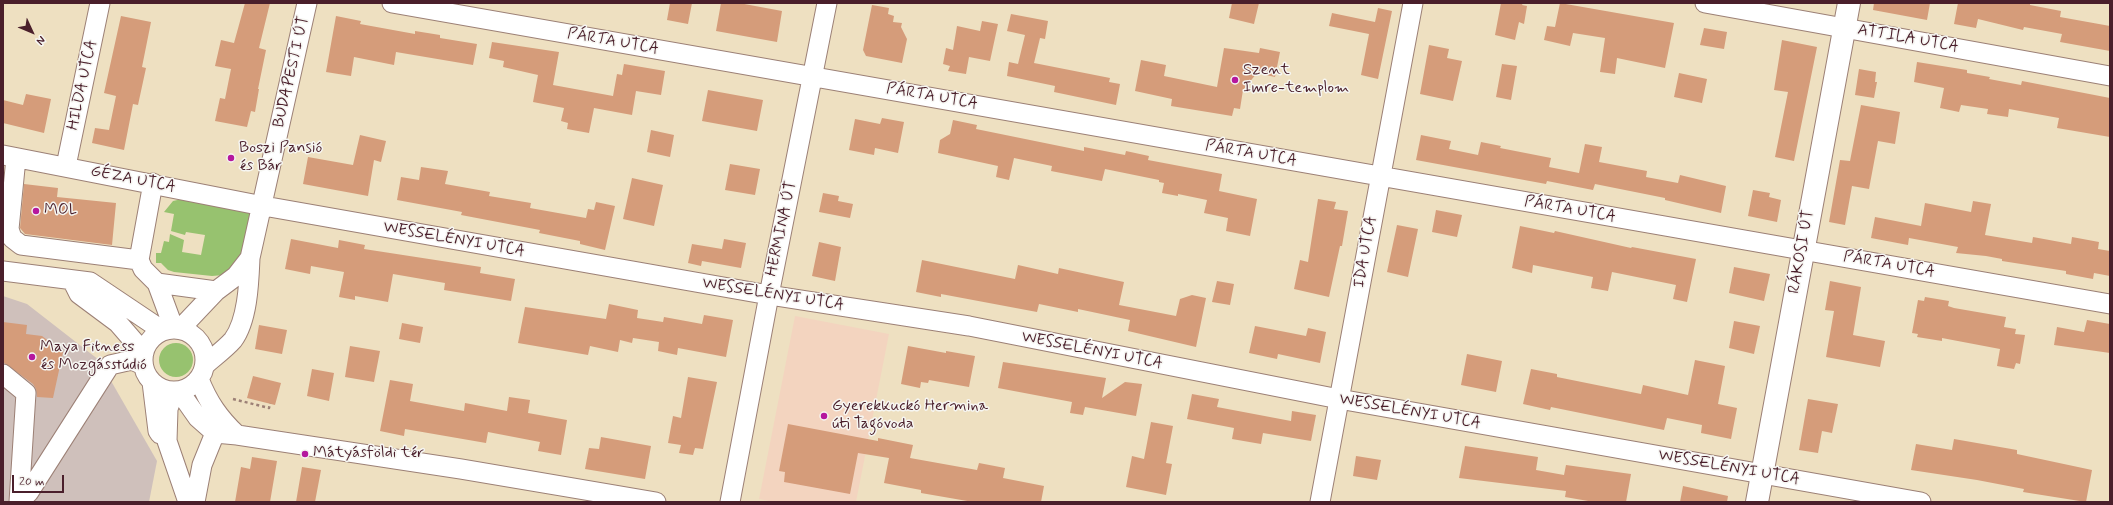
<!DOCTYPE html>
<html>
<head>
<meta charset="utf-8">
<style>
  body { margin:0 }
  #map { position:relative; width:2113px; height:505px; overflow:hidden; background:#eee0c1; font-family:Mynerve,sans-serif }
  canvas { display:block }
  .frame { position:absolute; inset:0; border:4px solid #4a1f2b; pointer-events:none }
  .north { position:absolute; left:12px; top:12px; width:40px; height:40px; -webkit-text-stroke:3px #f6f6f2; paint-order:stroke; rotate:134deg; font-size:11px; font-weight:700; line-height:16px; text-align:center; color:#4a1f2b }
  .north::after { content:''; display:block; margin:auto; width:14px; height:18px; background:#4a1f2b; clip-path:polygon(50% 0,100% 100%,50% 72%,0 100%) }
  .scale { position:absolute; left:12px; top:475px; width:52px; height:18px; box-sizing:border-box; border:2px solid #4a1f2b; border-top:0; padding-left:5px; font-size:12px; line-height:14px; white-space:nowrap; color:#4a1f2b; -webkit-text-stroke:3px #f6f6f2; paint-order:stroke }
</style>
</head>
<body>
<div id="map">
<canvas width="2113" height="505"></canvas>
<div class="frame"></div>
<div class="north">N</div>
<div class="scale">20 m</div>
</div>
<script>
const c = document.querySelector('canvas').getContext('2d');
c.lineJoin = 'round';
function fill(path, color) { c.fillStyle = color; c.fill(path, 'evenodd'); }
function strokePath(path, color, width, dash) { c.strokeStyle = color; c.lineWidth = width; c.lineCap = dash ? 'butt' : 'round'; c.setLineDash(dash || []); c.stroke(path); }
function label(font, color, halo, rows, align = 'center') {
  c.font = font + ' Mynerve,sans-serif'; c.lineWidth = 3; c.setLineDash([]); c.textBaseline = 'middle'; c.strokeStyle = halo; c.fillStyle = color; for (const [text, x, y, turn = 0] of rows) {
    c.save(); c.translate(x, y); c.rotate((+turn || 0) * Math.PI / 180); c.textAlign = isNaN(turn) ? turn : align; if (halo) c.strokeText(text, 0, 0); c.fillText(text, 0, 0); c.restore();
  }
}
fill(new Path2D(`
  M795,316L889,334L856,502H775L759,499Z`), '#f3d4bf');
fill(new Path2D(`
  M3,296L27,304L99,360L157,461L149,502H3Z`), '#cfc0bb');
fill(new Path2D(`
  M182,199L243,210L249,213L254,220L243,260L224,275L212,276L174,272L168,270L161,263H156V253H161L164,241L169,242L170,234L184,240L182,252L201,255L205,235L186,232L185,235L171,231L174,214L164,212L173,201Z
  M159 360a17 17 0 1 1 34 0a17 17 0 1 1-34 0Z`), '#97c26f');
fill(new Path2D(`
  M245,3H270L259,48L266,50L258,89H259L255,112L251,111L247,127L215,121L220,98L225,99L231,69L215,66L221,40L234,43Z
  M670,3H692L688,24L667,20Z
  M721,3H739L782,11L777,42L716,31Z
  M1232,3H1259L1254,24L1229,18Z
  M1501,3H1523L1522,5L1527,6L1524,24L1519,22L1515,40L1495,35Z
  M1560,3L1674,23L1665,68L1617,58L1615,74L1600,72L1605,38L1573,33L1570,46L1544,40L1547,26L1555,27Z
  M1874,3H1930L1927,20L1873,10Z
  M1958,3H2030V5L2061,11L2060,17L2110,26V51L2060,42L2062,34L2024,27L2023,30L1978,19L1976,28L1954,24Z
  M872,5L889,8L888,14L894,16L893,22L902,23L901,27L907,39L902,63L866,56L863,50Z
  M1378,8L1392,11L1378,79L1361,75L1369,34L1329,26L1332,13L1375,22Z
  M1011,14L1048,21L1045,39L1040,38L1034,63L1110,78L1109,82L1120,84L1116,105L1054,92L1055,86L1007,76L1009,62L1018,64L1025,35L1007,31Z
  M121,16L151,22L142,67L146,68L138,105L133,104L124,150L92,143L95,128L109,130L116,96L104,93Z
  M336,16L361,21L360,24L415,34V31L440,35V38L477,44L473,65L396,52L394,65L354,57L351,76L326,72Z
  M982,21L998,24L990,61L969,57L966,74L948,71L950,66L943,64L946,48L953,50L957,26L980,31Z
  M1704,28L1727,32L1724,49L1700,45Z
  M1782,40L1817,47L1794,161L1775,157L1788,92L1774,90Z
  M492,42L559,52L553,85L613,96L617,74L622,75L624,64L665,71L661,95L636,91L632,115L594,108L589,133L567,129L568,123L561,121L564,108L533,102L538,75L503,67L504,61L489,58Z
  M1429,45L1449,49L1447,58L1462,61L1453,101L1420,94Z
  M1224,48L1259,53L1260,48L1280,52L1275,77L1257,73L1243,90L1240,109L1234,108L1232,116L1171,106L1172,99L1135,91L1141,60L1166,65L1164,76L1217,87Z
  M1917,62L1967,70V73L1990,77L1989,79L2021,85L2022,81L2110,98V137L2057,128L2059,118L2009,109L2008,117L1987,114L1988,109L1961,105L1959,112L1940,108L1944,88L1914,82Z
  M1502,64L1517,66L1511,100L1496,97Z
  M1859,69L1876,72L1875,82H1877L1874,98L1855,95Z
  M1679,73L1707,79L1702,103L1674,97Z
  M708,90L763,100L757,131L702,121Z
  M26,94L51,99L44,133L3,123V100L23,105Z
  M1861,105L1900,112L1895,144L1878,141L1869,189L1852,186L1845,225L1829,222L1840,160L1850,161Z
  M882,118L904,122L898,153L875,148L874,155L849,150L855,119L880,124Z
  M953,120L977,125L976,129L1084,151V147L1125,155L1126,151L1149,156L1148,160L1222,174L1219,191L1257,199L1250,236L1226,231L1228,218L1204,213L1207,200L1178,194V196L1162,193L1164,183L1159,182V180L1105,169L1102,181L1051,171L1052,166L1014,158L1009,180L996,177L998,166L938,153L940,140L950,134Z
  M651,130L674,135L670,157L647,152Z
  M360,135L386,141L381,162L374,160L368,196L303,184L308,157L353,165Z
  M1421,135L1451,141L1449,149L1478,155L1481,142L1501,146L1500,148L1551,158L1549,167L1579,173L1585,144L1602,147L1599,162L1647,171L1646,177L1678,183L1680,175L1726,186L1721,213L1665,200V198L1595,184L1593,190L1547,181L1546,184L1416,160Z
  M730,164L760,169L755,195L725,190Z
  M421,167L448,171L445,184L490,192L489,196L531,203L530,208L586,218L588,209L594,210L596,202L615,206L605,250L580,244V241L539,233L540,230L461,215L462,212L397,200L401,177L419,180Z
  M632,178L663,185L654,226L623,219Z
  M24,184L58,188L57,197L116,203L112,245L25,234L20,228Z
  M1753,190L1770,193L1769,197L1781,200L1777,222L1748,216Z
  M823,193L839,196L838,201L853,204L850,218L819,212Z
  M1318,199L1336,202L1334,209L1348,211L1342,246H1340L1329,297L1294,289L1300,260L1308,262Z
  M1973,201L1991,204L1985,235L2032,243L2033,237L2071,244L2072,237L2099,242L2098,249L2110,251V276L2094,273L2093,279L2066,274V271L2002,261V259L1986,256L1956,253L1958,247L1909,238L1908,245L1871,238L1875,217L1921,226L1925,203L1971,212Z
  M1436,210L1462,215L1457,237L1432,232Z
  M1397,225L1418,229L1408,277L1387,272Z
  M1520,226L1554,233L1555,231L1631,248L1632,247L1696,259L1687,302L1673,299L1676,285L1612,272L1608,291L1591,288L1593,277L1533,265L1532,273L1512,268Z
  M291,239L338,248L339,240L365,245L364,249L481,267L480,273L515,279L511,301L444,290L445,283L393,274L388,302L355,296V300L339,297L344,272L311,266L310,274L285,269Z
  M724,239L746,243L741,268L702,261L701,266L688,263L692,244L722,249Z
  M819,242L841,247L835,281L812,276Z
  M922,260L1015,279L1018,265L1058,274L1059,268L1124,282L1119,305L1176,316L1180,299L1192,295L1206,298L1196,347L1128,331L1130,320L1078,309V312L1039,304L1037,312L941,294V297L916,292Z
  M1734,267L1770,274L1764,301L1729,293Z
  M1217,281L1234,284L1230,305L1212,302Z
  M1830,281L1861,287L1853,335L1885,341L1880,367L1826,357L1834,311L1825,310Z
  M1925,297L1949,301L1948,306L1954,308L2006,317L2004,327L2016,329L2015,334L2025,335L2020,364L2016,363L2014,369L1997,366L2000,349L1942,338V341L1917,337L1918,334L1912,333L1918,300L1924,301Z
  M609,304L638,310L637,318L663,322L664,317L702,324L704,315L733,320L726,357L678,348L677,355L658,351L659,342L633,338L632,343L620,340L618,352L590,346L588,355L518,343L525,307L606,319Z
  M2087,320L2110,324V353L2054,345L2057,327L2084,332Z
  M1734,321L1760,326L1754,354L1729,348Z
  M3,322L27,325L26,334L42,336L63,352L53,398L37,397L36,389L33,384L3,362Z
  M402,323L423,327L420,343L399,339Z
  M259,325L287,330L282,354L255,349Z
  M1255,326L1306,336L1308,328L1326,332L1320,363L1278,354L1277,359L1249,353Z
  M350,346L380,351L374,382L345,377Z
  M908,346L946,353V351L975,356L969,387L929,380L928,383L921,382L920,388L901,384Z
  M1467,354L1502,361L1496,392L1461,385Z
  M1695,360L1725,366L1718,404L1737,408L1731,439L1701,433L1702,425L1667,418L1664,430L1551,407L1550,410L1523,404L1531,369L1557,374V377L1641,394L1643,385L1688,395Z
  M1003,362L1106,378L1102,398L1125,382L1142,384L1136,416L1085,407L1083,415L1070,413L1072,402L998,388Z
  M312,369L334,373L329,401L307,396Z
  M253,376L281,383L275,405L247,398Z
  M688,377L717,382L703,449L695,448L693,455L679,453L681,445L668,443L673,416L681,418Z
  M390,380L413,384L410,401L464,411L465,403L507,411L509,397L530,400L528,413L567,420L561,455L538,451L540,442L488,432L486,443L405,429L404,436L380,431Z
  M1192,394L1219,399L1217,407L1291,421L1292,411L1316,415L1311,441L1263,433L1261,444L1232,439L1234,428L1187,419Z
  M1808,399L1838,404L1832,433L1822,431L1818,453L1799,450Z
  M1151,422L1173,426L1166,463L1172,464L1166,495L1126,487L1132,456L1144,459Z
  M788,424L878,441V438L913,445L910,458L977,470L979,463L1005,468L1003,478L1044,486L1041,502H973L921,493V490L884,483L889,458L858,453L850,494L784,482L785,472L779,471Z
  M601,437L651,446L645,479L585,469L589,448L599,449Z
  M1954,439L2017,450V454L2092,470L2086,502L2023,492L2024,489L1977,480L1911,470L1916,444L1952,450Z
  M1465,446L1538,457L1536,470L1564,475L1566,465L1631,474L1626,502H1594L1565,497L1566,491L1459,478Z
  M1356,456L1381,460L1377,480L1353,476Z
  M252,457L277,461L270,502H235L241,467L250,469Z
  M302,467L321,470L315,502H296Z
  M1683,486L1728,496L1727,502H1680Z`), '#d59c7a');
const minor = new Path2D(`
  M392,3L2110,304
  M1705,3L2110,76
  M3,155L258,205L769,295L969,326L1339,399L1921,502
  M16,158L9,229L12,238L21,245L139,260
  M66,166L100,3
  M153,183L139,260L143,269L157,283L174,329
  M3,271L90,282L163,331
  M72,280L79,294L118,323L144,353
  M157,283L216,291
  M143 360a31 31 0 1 1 62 0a31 31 0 1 1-62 0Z
  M180,329L216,291L236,276L250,258
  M205,365C214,357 225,349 233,340C248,320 249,281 250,258L307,3
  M3,374L26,393L19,502L29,492L110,365L132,360L143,365
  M199,379C208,402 219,418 237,435
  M152,382L158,431L160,434
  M174,391L168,409L167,441L188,502
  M179,391L198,418L215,433L237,435L461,469L656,502
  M195,502L202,465L215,433
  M730,502L769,295L827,3
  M1320,502L1413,3`);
const major = new Path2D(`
  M1757,502L1849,3`);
strokePath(minor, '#9c8076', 21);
strokePath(major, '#9c8076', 24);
strokePath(new Path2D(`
  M233,399L269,408L270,403`), '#9c8076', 2.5, [3, 3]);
strokePath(minor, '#fff', 19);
strokePath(major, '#fff', 22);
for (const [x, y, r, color] of [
  [1235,80,4,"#b5179e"],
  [231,158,4,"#b5179e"],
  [36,211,4,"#b5179e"],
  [32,357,4,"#b5179e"],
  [824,416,4,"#b5179e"],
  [305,454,4,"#b5179e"]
]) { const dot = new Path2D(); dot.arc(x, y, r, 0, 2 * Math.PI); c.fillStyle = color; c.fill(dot); strokePath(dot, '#f6f6f2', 1.5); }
label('16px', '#4a1f2b', '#f6f6f2', [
  ["ATTILA UTCA",1908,39,10],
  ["PÁRTA UTCA",613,42,10],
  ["BUDAPESTI ÚT",292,72,-77],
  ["HILDA UTCA",83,85,-78],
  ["PÁRTA UTCA",932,97,10],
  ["PÁRTA UTCA",1251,154,10],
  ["GÉZA UTCA",133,180,11],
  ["PÁRTA UTCA",1570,210,10],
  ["HERMINA ÚT",782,229,-78],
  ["WESSELÉNYI UTCA",454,240,10],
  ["IDA UTCA",1366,252,-80],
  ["RÁKOSI ÚT",1802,252,-80],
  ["PÁRTA UTCA",1889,265,10],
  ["WESSELÉNYI UTCA",773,295,9],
  ["WESSELÉNYI UTCA",1092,351,11],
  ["WESSELÉNYI UTCA",1410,412,10],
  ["WESSELÉNYI UTCA",1729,468,10]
]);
label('16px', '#4a1f2b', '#f6f6f2', [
  ["Szent",1243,71],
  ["Imre-templom",1243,89],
  ["Boszi Pansió",239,149],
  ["és Bár",239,167],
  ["MOL",44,211],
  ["Maya Fitness",40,348],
  ["és Mozgásstúdió",40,366],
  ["Gyerekkuckó Hermina",832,407],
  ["úti Tagóvoda",832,425],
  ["Mátyásföldi tér",313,454]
], 'left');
</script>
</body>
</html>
